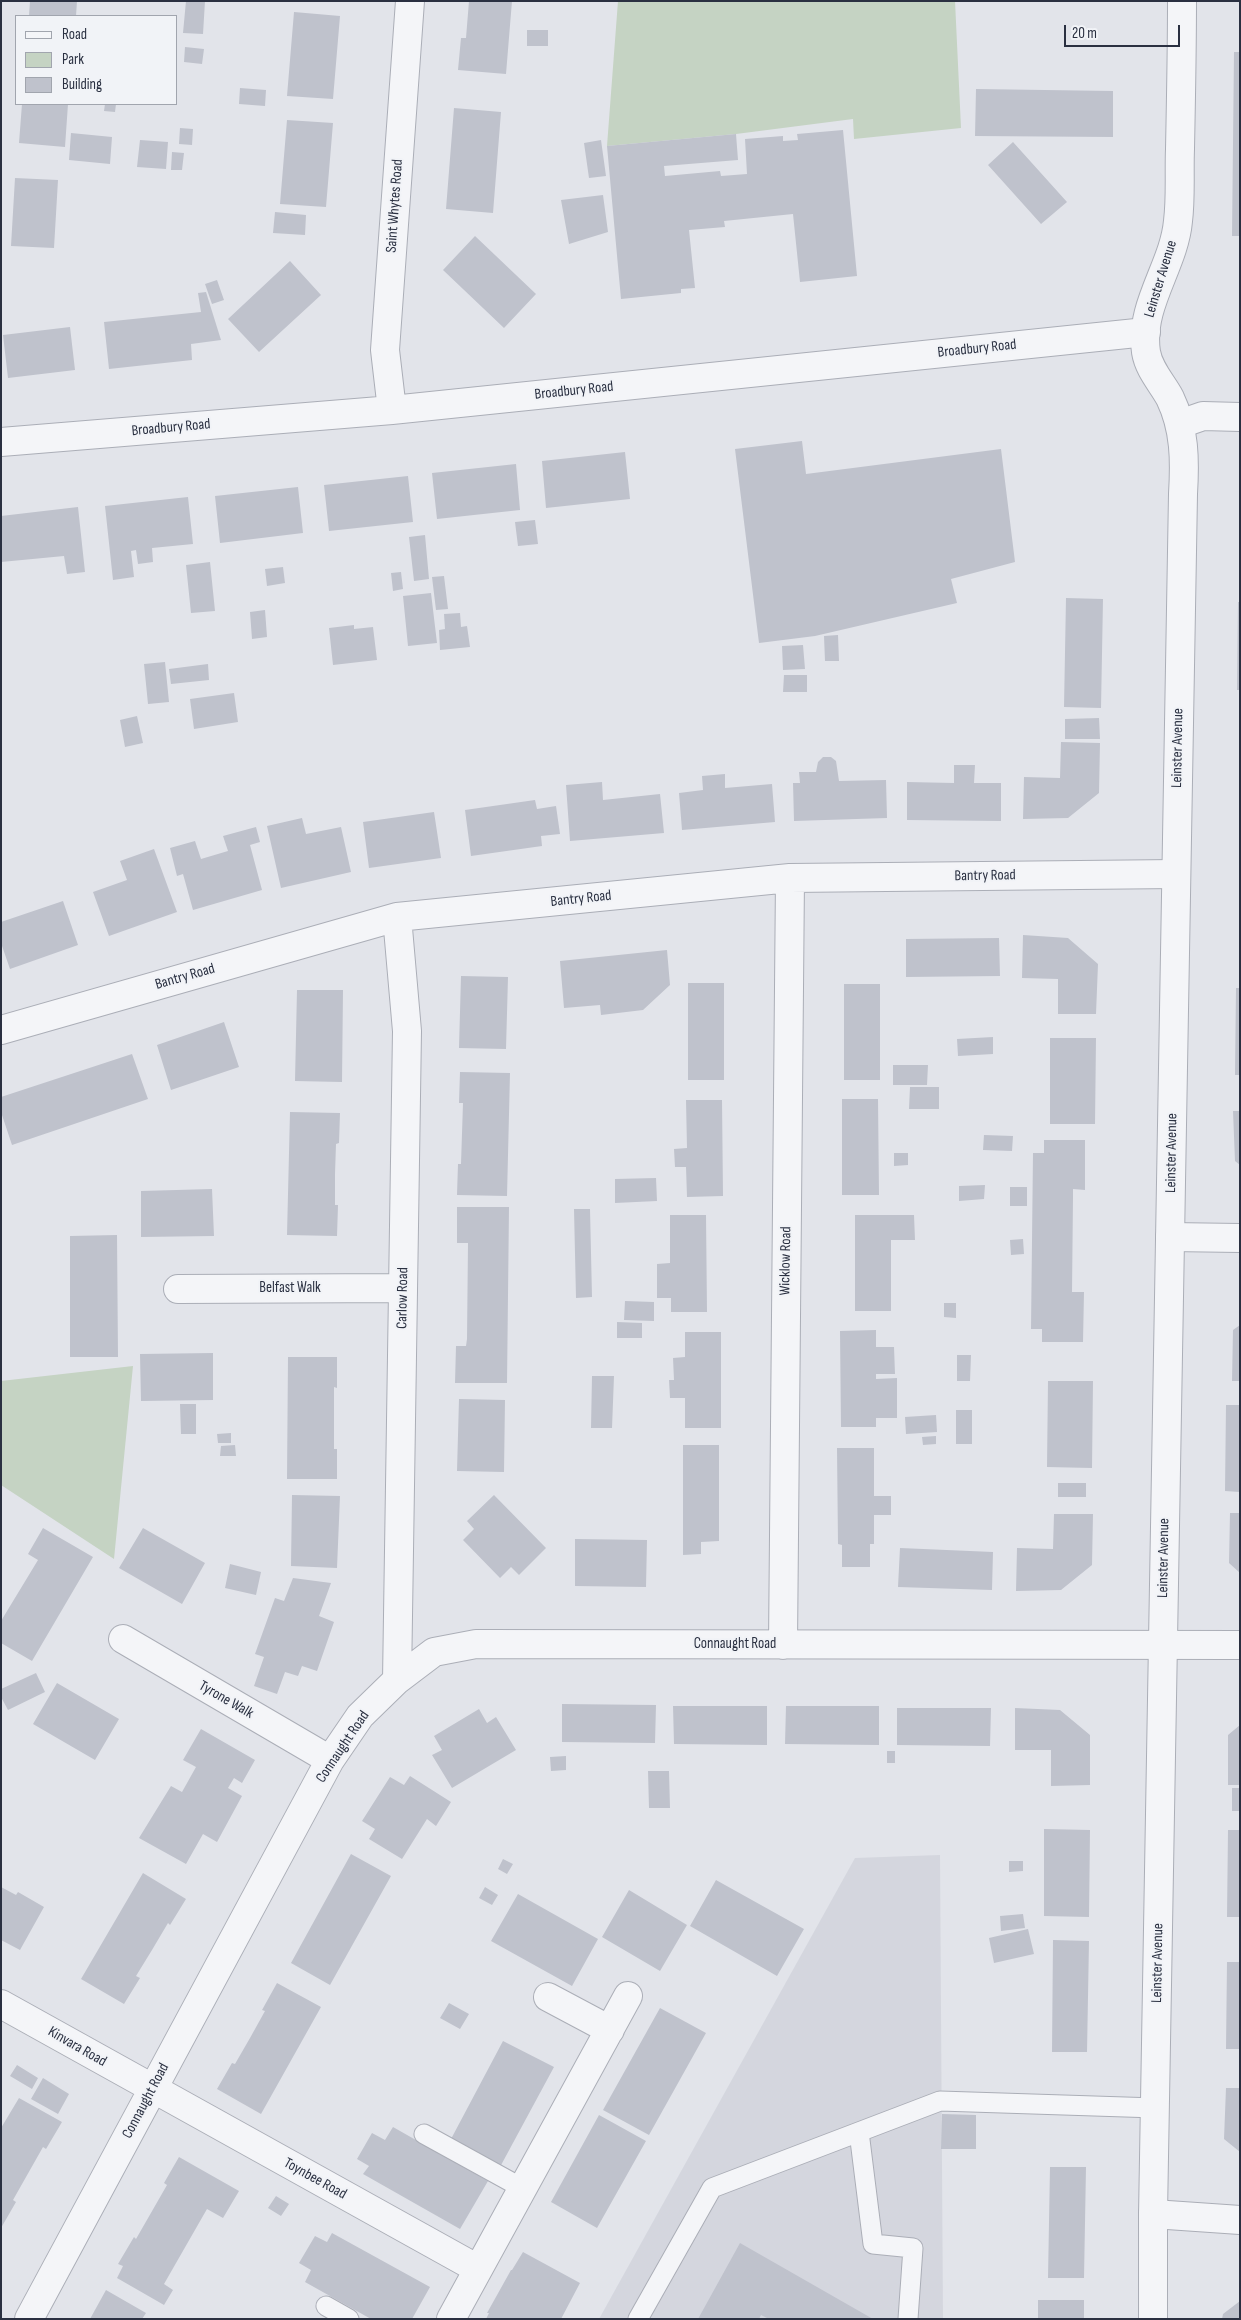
<!DOCTYPE html>
<html>
<head>
<meta charset="utf-8">
<style>
  body { margin:0 }
  #map { position:relative; width:1241px; height:2320px; overflow:hidden; background:#e2e4ea; font-family:"Sofia Sans Condensed",sans-serif }
  canvas { display:block }
  .frame { position:absolute; inset:0; border:2px solid #2a3041; pointer-events:none }
  .legend { position:absolute; left:15px; top:15px; width:162px; height:90px; box-sizing:border-box; background:#f1f3f7; border:1px solid #a1a5ae; margin:0; padding:6px 9px; list-style:none; font-size:15px; color:#2a3041 }
  .legend li { display:flex; align-items:center; gap:10px; height:25px }
  .legend b { width:25px; border:1px solid #a1a5ae }
  .scale { position:absolute; left:1064px; top:25px; width:116px; height:22px; box-sizing:border-box; border:2px solid #2a3041; border-top:0; padding-left:6px; font-size:15px; line-height:18px; white-space:nowrap; color:#2a3041; -webkit-text-stroke:4px #f1f3f7; paint-order:stroke }
</style>
</head>
<body>
<div id="map">
<canvas width="1241" height="2320"></canvas>
<div class="frame"></div>
<ul class="legend">
<li><b style="height:6px;background:#f4f5f8"></b>Road</li>
<li><b style="height:14px;background:#c5d3c3"></b>Park</li>
<li><b style="height:14px;background:#bfc2cc"></b>Building</li>
</ul>
<div class="scale">20 m</div>
</div>
<script>
const c = document.querySelector('canvas').getContext('2d');
c.lineJoin = 'round';
function fill(path, color) { c.fillStyle = color; c.fill(path, 'evenodd'); }
function strokePath(path, color, width, dash) { c.strokeStyle = color; c.lineWidth = width; c.lineCap = dash ? 'butt' : 'round'; c.setLineDash(dash || []); c.stroke(path); }
function label(font, color, halo, rows, align = 'center') {
  c.font = font + ' "Sofia Sans Condensed",sans-serif'; c.lineWidth = 4; c.setLineDash([]); c.textBaseline = 'middle'; c.strokeStyle = halo; c.fillStyle = color; for (const [text, x, y, turn = 0] of rows) {
    c.save(); c.translate(x, y); c.rotate((+turn || 0) * Math.PI / 180); c.textAlign = isNaN(turn) ? turn : align; if (halo) c.strokeText(text, 0, 0); c.fillText(text, 0, 0); c.restore();
  }
}
fill(new Path2D(`
  M940,1855L943,2319H599L855,1858Z`), '#d4d6de');
fill(new Path2D(`
  M618,1H955L961,128L854,139L853,119L736,134L607,146Z
  M133,1366L114,1559L1,1485V1381Z`), '#c5d3c3');
fill(new Path2D(`
  M30,1H77L76,16H29Z
  M186,1H205L203,34L183,33Z
  M469,1H512L506,74L458,70L461,38H466Z
  M294,12L340,16L333,99L287,96Z
  M527,30H548V46H527Z
  M185,47L204,49L202,64L184,62Z
  M1234,52H1240V236H1232Z
  M240,88L266,90L265,106L239,104Z
  M976,89L1113,91V137L975,136Z
  M22,104H68L65,147L19,143Z
  M105,104H116L115,112L104,111Z
  M454,108L501,112L493,213L446,209Z
  M287,120L333,123L326,207L280,204Z
  M180,128L193,129L192,145L179,144Z
  M843,130L857,276L800,282L793,214L724,221L725,227L689,230L695,288L681,289V293L621,299L607,146L736,134L738,160L664,166L665,176L720,171L721,176L747,174L745,139L783,136V141L798,140L797,134Z
  M71,133L112,137L110,164L69,160Z
  M140,140L168,142L166,169L137,167Z
  M601,140L606,176L589,178L584,143Z
  M1013,142L1067,202L1041,224L988,165Z
  M172,152L184,153L182,170H171Z
  M15,178L58,180L54,248L11,246Z
  M603,195L608,232L569,244L561,200Z
  M275,212L306,215L305,235L273,233Z
  M475,236L536,294L504,328L443,270Z
  M290,261L321,295L259,352L228,319Z
  M217,280L224,300L212,304L205,284Z
  M206,292L221,340L191,344L192,360L109,369L104,322L201,312L198,293Z
  M70,327L75,370L8,378L3,335Z
  M802,441L806,474L1001,449L1015,562L951,579L957,603L815,636L759,643L735,449Z
  M625,452L630,499L546,508L542,461Z
  M516,464L520,510L437,519L432,473Z
  M408,476L413,522L329,531L324,485Z
  M298,487L303,533L220,543L215,496Z
  M188,497L193,544L152,548L153,562L138,564L136,550L131,551L134,577L113,580L105,506Z
  M78,507L85,572L67,574L64,556L1,562V516Z
  M535,520L538,544L518,546L515,522Z
  M425,535L429,579L414,581L409,537Z
  M210,562L215,611L191,613L186,565Z
  M283,567L285,583L267,586L265,569Z
  M401,572L403,589L393,591L391,573Z
  M444,576L448,609L436,610L432,577Z
  M431,593L437,643L408,646L403,596Z
  M1066,598L1103,599L1101,708L1064,707Z
  M1238,602H1240V690H1237Z
  M265,610L267,637L252,639L250,612Z
  M460,613L461,627L467,626L470,647L440,650L439,630L445,629L444,614Z
  M354,625V629L373,627L377,660L333,665L329,628Z
  M838,635L839,661H825L824,636Z
  M803,645L805,669L783,670L782,646Z
  M165,662L169,702L148,704L144,664Z
  M208,664L209,680L171,684L169,669Z
  M784,675H807V692H783Z
  M234,693L238,722L194,729L190,699Z
  M137,716L143,743L125,747L120,720Z
  M1099,718L1100,739H1065V719Z
  M1061,742L1100,743L1099,793L1068,818L1023,819L1024,777L1060,778Z
  M823,757H831L836,761L839,781L886,780L887,818L794,821L793,783H800L799,772H816L818,762Z
  M954,765H975L974,783H1001V821L907,820V782L954,783Z
  M725,774V788L772,784L775,822L682,830L679,793L703,790L702,776Z
  M602,782L603,800L660,794L664,833L570,841L566,785Z
  M535,800L537,809L556,806L560,834L541,836L542,846L471,856L465,810Z
  M434,812L441,858L369,868L363,822Z
  M302,818L306,834L341,827L351,872L281,888L267,826Z
  M256,827L260,842L250,845L262,890L193,910L183,874L177,876L170,848L195,841L201,859L228,851L223,836Z
  M154,849L177,912L109,936L93,892L127,880L120,861Z
  M63,901L78,945L10,969L1,943V922Z
  M1023,935L1068,938L1098,964L1096,1014H1058V979L1022,978Z
  M999,938L1000,976L906,977V939Z
  M667,950L670,985L643,1010L601,1015L600,1005L564,1008L560,961Z
  M461,976L508,977L506,1049L459,1048Z
  M688,983H724V1080H688Z
  M844,984H880V1080H844Z
  M1236,988H1240V1075H1235Z
  M297,990H343L342,1082L295,1081Z
  M224,1022L239,1067L171,1090L157,1045Z
  M993,1037V1054L958,1056L957,1039Z
  M1050,1038H1096L1095,1124H1050Z
  M132,1054L148,1099L12,1145L1,1112V1097Z
  M893,1065H928L927,1085H893Z
  M460,1072L510,1073L507,1196L457,1195L458,1164H461L463,1103H459Z
  M910,1087H939V1109H909Z
  M842,1099H878L879,1195H842Z
  M686,1100H722L723,1196L687,1197L686,1167H675L674,1149L687,1148Z
  M1233,1111H1240V1165L1235,1161Z
  M290,1112L340,1113L339,1143L336,1144L335,1174V1205H338L337,1236L287,1235Z
  M984,1135L1013,1136L1012,1151L983,1150Z
  M1044,1140H1085V1190L1073,1189V1197L1072,1292H1084L1083,1342H1042V1329H1031L1033,1153H1044Z
  M894,1153H908V1165L894,1166Z
  M656,1178L657,1201L615,1203V1179Z
  M985,1185L984,1199L959,1201V1186Z
  M1010,1187H1027V1206H1010Z
  M212,1189L214,1236L141,1237V1191Z
  M457,1207H509L507,1383H455L456,1346H466L467,1339L468,1243H457Z
  M574,1209H590L592,1297L576,1298Z
  M670,1215H706L707,1312H671V1298H657V1264L670,1263Z
  M855,1215H914L915,1240H891V1311H855Z
  M117,1235L118,1357H70V1236Z
  M1023,1239L1024,1254L1011,1255L1010,1240Z
  M625,1301L654,1302V1321L624,1320Z
  M944,1303H956V1318L944,1317Z
  M617,1322L642,1323V1338H617Z
  M1240,1325V1381H1232L1233,1330Z
  M876,1330V1347H894L895,1374H876V1379L897,1378V1418H876V1427H841L840,1331Z
  M685,1332H721V1428H685V1398H670L669,1380H674L673,1358L685,1357Z
  M213,1353V1400L141,1401L140,1354Z
  M957,1355H971L970,1381H957Z
  M288,1357H337V1388L334,1387V1449H337V1479H287Z
  M592,1376H614L612,1428H591Z
  M1048,1381H1093L1092,1468L1047,1467Z
  M459,1399L505,1400L504,1472L457,1471Z
  M180,1404H196V1434H181Z
  M1226,1405H1240V1492L1225,1491Z
  M956,1410H972V1444H956Z
  M936,1415L937,1432L906,1434L905,1417Z
  M231,1433V1443H218L217,1434Z
  M936,1436V1444L923,1445L922,1437Z
  M235,1445L236,1456H220L221,1446Z
  M683,1445H719V1541L701,1542V1554L683,1555Z
  M837,1448H874V1496H891V1515H874V1544H870V1567H842V1545L838,1544Z
  M1058,1483H1086V1497H1058Z
  M292,1495L340,1496L337,1568L291,1566Z
  M494,1495L546,1548L519,1575L511,1567L500,1578L463,1540L474,1529L467,1521Z
  M1230,1513H1240V1573L1229,1563Z
  M1054,1514H1093L1092,1565L1061,1590L1016,1591L1017,1548L1053,1549Z
  M43,1528L93,1557L32,1661L1,1643V1621L38,1560L28,1554Z
  M143,1528L205,1563L182,1604L119,1568Z
  M575,1539L647,1540L646,1587L575,1586Z
  M900,1548L993,1552L992,1590L898,1587Z
  M230,1564L261,1572L256,1595L225,1588Z
  M293,1578L331,1583L319,1616L334,1622L317,1671L302,1666L298,1676L285,1672L277,1694L254,1686L264,1657L255,1654L275,1598L284,1601Z
  M36,1673L45,1692L8,1710L1,1697V1689Z
  M57,1683L119,1719L95,1760L33,1724Z
  M562,1704L656,1705L655,1743L562,1742Z
  M673,1706H767V1745L674,1744Z
  M786,1706H879V1745L785,1744Z
  M897,1708H991L990,1746L897,1745Z
  M1015,1708L1060,1710L1090,1735V1785L1051,1786V1750H1015Z
  M479,1709L487,1723L496,1717L516,1750L452,1788L432,1755L442,1750L434,1736Z
  M1240,1725V1785H1228V1735Z
  M201,1729L255,1760L242,1783L234,1778L228,1788L242,1796L217,1842L203,1834L186,1864L139,1838L171,1786L182,1792L196,1767L183,1760Z
  M887,1751H895V1763H887Z
  M566,1756V1770L551,1771L550,1757Z
  M648,1771H669L670,1808H649Z
  M410,1776L451,1802L436,1826L427,1819L402,1859L369,1839L375,1829L362,1821L390,1777L404,1785Z
  M1232,1788H1240V1811H1232Z
  M1044,1829L1090,1830L1089,1917L1044,1916Z
  M1228,1830H1240V1917H1227Z
  M351,1854L391,1876L330,1985L291,1963Z
  M503,1859L513,1864L507,1874L498,1869Z
  M1009,1861H1023V1871L1009,1872Z
  M143,1873L186,1899L170,1925L168,1923L152,1950L136,1976L140,1978L124,2004L81,1979Z
  M716,1880L804,1929L777,1976L690,1926Z
  M1,1887L16,1895L18,1892L44,1907L20,1950L1,1940Z
  M485,1887L498,1895L492,1905L479,1898Z
  M629,1890L687,1925L660,1971L602,1937Z
  M518,1894L598,1939L572,1986L491,1941Z
  M1023,1914L1025,1928L1001,1931L1000,1916Z
  M1028,1929L1034,1954L994,1963L989,1938Z
  M1053,1940L1089,1941L1087,2052H1052Z
  M1227,1962H1240V2049H1226Z
  M277,1983L321,2007L261,2114L217,2089L232,2063L235,2064L250,2038L265,2011L262,2010Z
  M449,2003L469,2014L460,2029L440,2018Z
  M660,2008L706,2033L649,2135L603,2110Z
  M503,2041L554,2067L500,2167L451,2139Z
  M17,2065L38,2078L32,2089L10,2076Z
  M43,2078L69,2094L58,2114L31,2099Z
  M1226,2088H1240V2152L1224,2139Z
  M19,2098L62,2122L46,2149L43,2147L13,2200L16,2202L1,2228V2128Z
  M942,2114L976,2115V2149H941Z
  M599,2115L646,2141L597,2228L551,2202Z
  M393,2127L488,2181L460,2229L363,2174L369,2166L357,2159L372,2133L385,2140Z
  M179,2157L239,2191L223,2218L207,2209L164,2284L173,2290L164,2305L117,2278L123,2266L118,2264L134,2237L136,2239L167,2185L164,2183Z
  M1050,2167H1086L1084,2278H1048Z
  M276,2196L289,2204L281,2216L268,2208Z
  M332,2233L430,2287L412,2319H371L305,2282L311,2270L299,2263L315,2236L327,2242Z
  M740,2243L873,2319H769L761,2315L759,2319H698Z
  M523,2252L580,2283L561,2319H486L489,2313H487L511,2270H512Z
  M106,2290L146,2313L142,2319H90Z
  M1038,2300H1084V2319H1038Z
  M1240,2301V2319H1222L1223,2314Z`), '#bfc2cc');
const service = new Path2D(`
  M859,2132L873,2244L913,2248L908,2319
  M424,2134L522,2188
  M326,2306L349,2319
  M638,2319L712,2188L940,2101L1156,2108`);
const minor = new Path2D(`
  M392,410L385,350L410,1
  M1180,424L1203,416L1240,417
  M1,442L392,410L1146,332
  M1,1030L397,917L790,878L1176,874
  M1170,1237L1240,1238
  M178,1289L403,1288
  M123,1639L330,1760
  M783,1645L790,878
  M397,1680L407,1031L397,917
  M548,1997L610,2030
  M1,2004L478,2269
  M1153,2214L1240,2220
  M29,2319L330,1760L360,1716L397,1680L434,1652L476,1644L1240,1645
  M451,2319L628,1996`);
const tertiary = new Path2D(`
  M1153,2319V2214L1183,494C1185,461 1185,429 1170,398C1162,383 1149,370 1146,352C1139,305 1174,266 1178,221C1181,197 1179,173 1180,149C1181,100 1182,50 1182,1`);
strokePath(service, '#abaeb7', 21);
strokePath(minor, '#abaeb7', 30);
strokePath(tertiary, '#abaeb7', 30);
strokePath(service, '#f4f5f8', 19);
strokePath(minor, '#f4f5f8', 28);
strokePath(tertiary, '#f4f5f8', 28);
label('15px', '#2a3041', '#f1f3f7', [
  ["Saint Whytes Road",395,206,-86],
  ["Leinster Avenue",1161,279,-73],
  ["Broadbury Road",977,349,-6],
  ["Broadbury Road",574,391,-6],
  ["Broadbury Road",171,428,-5],
  ["Leinster Avenue",1178,748,-89],
  ["Bantry Road",985,876,-1],
  ["Bantry Road",581,899,-6],
  ["Bantry Road",185,977,-16],
  ["Leinster Avenue",1172,1153,-89],
  ["Wicklow Road",786,1261,-89],
  ["Belfast Walk",290,1288],
  ["Carlow Road",403,1298,-89],
  ["Leinster Avenue",1164,1558,-89],
  ["Connaught Road",735,1644],
  ["Tyrone Walk",226,1700,30],
  ["Connaught Road",343,1747,-56],
  ["Leinster Avenue",1158,1963,-89],
  ["Kinvara Road",77,2047,30],
  ["Connaught Road",146,2101,-62],
  ["Toynbee Road",315,2179,29]
]);
</script>
</body>
</html>
